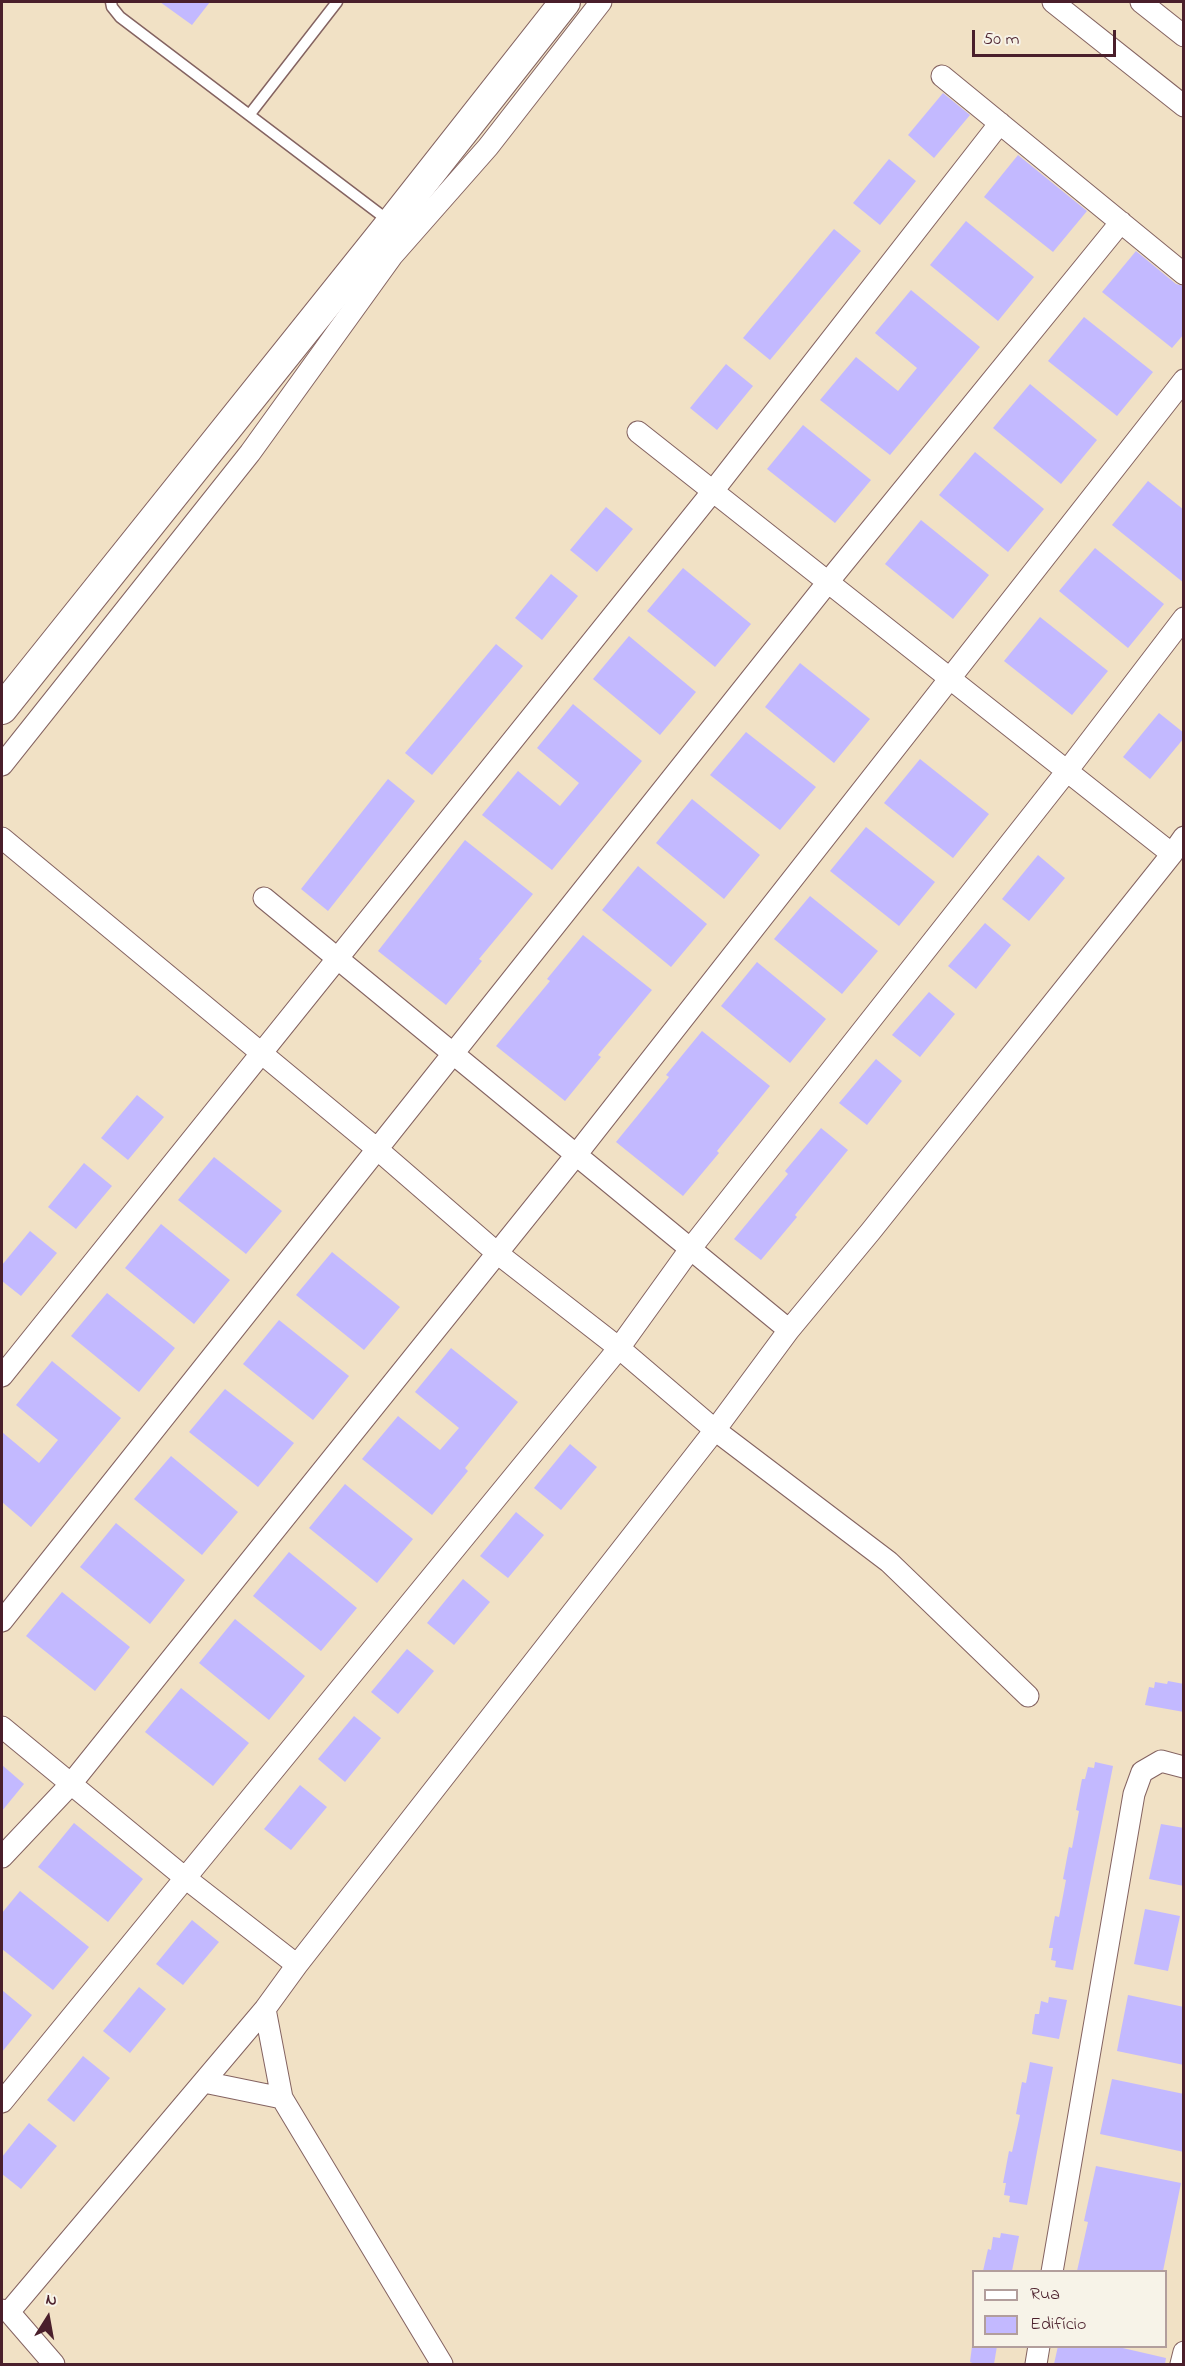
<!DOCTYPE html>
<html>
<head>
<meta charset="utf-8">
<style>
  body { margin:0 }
  #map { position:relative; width:1185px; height:2366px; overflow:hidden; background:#f1e1c5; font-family:"Indie Flower",sans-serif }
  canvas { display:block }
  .frame { position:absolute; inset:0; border:3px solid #4a1f2b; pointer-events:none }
  .legend { position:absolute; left:972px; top:2270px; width:195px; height:78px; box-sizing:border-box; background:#f7f3e8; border:2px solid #b29e9c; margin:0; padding:8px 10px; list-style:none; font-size:18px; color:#4a1f2b }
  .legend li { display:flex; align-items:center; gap:12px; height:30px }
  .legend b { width:30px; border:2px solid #b29e9c }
  .north { position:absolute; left:18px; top:2288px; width:60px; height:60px; -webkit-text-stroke:4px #f7f3e8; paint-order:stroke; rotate:11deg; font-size:16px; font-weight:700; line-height:24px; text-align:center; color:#4a1f2b }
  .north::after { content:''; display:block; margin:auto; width:21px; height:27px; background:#4a1f2b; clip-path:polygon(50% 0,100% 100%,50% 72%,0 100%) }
  .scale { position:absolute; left:972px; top:30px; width:144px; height:27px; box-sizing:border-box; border:3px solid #4a1f2b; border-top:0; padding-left:8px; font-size:18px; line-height:21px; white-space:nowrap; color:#4a1f2b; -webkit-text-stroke:4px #f7f3e8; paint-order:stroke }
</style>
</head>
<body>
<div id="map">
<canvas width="1185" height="2366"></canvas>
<div class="frame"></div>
<ul class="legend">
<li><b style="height:8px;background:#fff"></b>Rua</li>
<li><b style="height:16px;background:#c3b9ff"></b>Edifício</li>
</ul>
<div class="north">N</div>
<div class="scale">50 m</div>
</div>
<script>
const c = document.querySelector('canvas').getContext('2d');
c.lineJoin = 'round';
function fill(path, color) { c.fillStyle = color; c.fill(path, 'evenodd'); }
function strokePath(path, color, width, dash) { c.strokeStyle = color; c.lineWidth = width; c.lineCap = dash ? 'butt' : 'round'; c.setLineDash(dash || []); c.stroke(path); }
fill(new Path2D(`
  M160,2H210L192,25Z
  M943,93L970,115L934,158L908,135Z
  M1018,155L1087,211L1053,252L984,197Z
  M889,159L916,181L880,225L853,203Z
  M966,221L1034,277L998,321L930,265Z
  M834,229L861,251L770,360L743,338Z
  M1136,251L1176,284L1184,286V334L1172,348L1102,292Z
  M911,290L980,347L890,455L820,400L856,357L898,391L917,368L875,333Z
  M1084,317L1153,372L1117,416L1048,361Z
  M726,364L753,386L717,430L690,408Z
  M1030,384L1097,440L1061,484L993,428Z
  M803,425L871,480L835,523L767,469Z
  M975,452L1044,509L1008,552L939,495Z
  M1148,481L1184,510V583L1112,525Z
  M606,507L633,529L597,572L570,550Z
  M921,520L989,575L953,619L885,564Z
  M1095,548L1164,604L1128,648L1059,591Z
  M683,568L751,624L715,667L647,611Z
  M551,574L578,596L542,640L515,618Z
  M1040,617L1108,671L1072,715L1004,661Z
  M629,636L696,692L660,735L593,679Z
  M496,644L523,666L432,775L405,753Z
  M800,663L870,719L834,763L765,707Z
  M573,704L642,761L552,870L482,815L518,771L560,806L579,783L537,748Z
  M1159,713L1184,733V738L1150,779L1123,757Z
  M746,732L816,787L780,830L710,775Z
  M920,759L989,814L953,858L884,803Z
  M388,779L415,801L328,911L301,889Z
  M692,799L760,855L724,899L656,843Z
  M866,827L935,882L899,926L830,871Z
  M465,840L533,894L479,959L482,961L446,1005L378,951Z
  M1038,855L1065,878L1029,921L1002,899Z
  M638,866L707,924L671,967L602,910Z
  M810,896L878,951L842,994L774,939Z
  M985,923L1011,945L976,989L948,966Z
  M583,935L652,990L598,1055L601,1057L565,1101L496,1046L550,981L547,979Z
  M757,962L826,1019L790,1063L721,1006Z
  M929,992L955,1014L920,1057L892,1035Z
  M702,1031L770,1086L717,1151L719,1153L683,1196L616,1142L669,1077L666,1075Z
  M876,1059L902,1081L867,1125L839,1103Z
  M137,1095L164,1117L128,1160L101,1138Z
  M821,1128L848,1150L795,1215L797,1217L761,1260L734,1239L788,1174L785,1171Z
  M214,1157L282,1211L246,1254L178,1200Z
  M84,1163L112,1186L76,1229L48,1207Z
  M161,1224L230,1280L194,1324L125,1268Z
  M30,1231L57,1253L21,1296L2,1281V1265Z
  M332,1252L400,1307L364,1350L296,1295Z
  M107,1293L175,1348L139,1392L71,1336Z
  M279,1320L349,1376L313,1420L243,1364Z
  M451,1348L518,1402L465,1468L468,1471L432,1515L362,1459L398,1416L440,1450L459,1428L415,1392Z
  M52,1361L121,1418L31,1527L2,1502V1432L39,1463L58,1440L16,1405Z
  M225,1389L294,1443L258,1487L189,1432Z
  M570,1444L597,1467L561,1510L534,1488Z
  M171,1456L238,1512L202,1555L134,1499Z
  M345,1484L413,1539L377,1583L309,1528Z
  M516,1512L544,1535L508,1578L480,1556Z
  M116,1523L185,1580L150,1624L80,1567Z
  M289,1552L357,1608L321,1651L253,1596Z
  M463,1579L490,1602L454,1645L427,1623Z
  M62,1592L130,1647L95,1691L26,1636Z
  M235,1619L305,1676L269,1720L199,1663Z
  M407,1649L434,1671L398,1714L371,1692Z
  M1168,1681L1184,1684V1712L1145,1705L1149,1687L1154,1688L1155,1682L1167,1684Z
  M181,1688L249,1743L213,1786L145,1732Z
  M354,1716L381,1738L345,1782L318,1759Z
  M1095,1762L1113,1766L1073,1970L1055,1967L1056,1961L1051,1960L1053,1948H1049L1055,1916L1059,1917L1066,1880L1063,1879L1069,1847L1072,1848L1079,1811L1076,1810L1082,1779H1085L1088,1767L1094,1768Z
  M2,1765L24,1784L2,1811Z
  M300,1785L327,1807L291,1850L264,1829Z
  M74,1823L143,1879L108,1922L38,1867Z
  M1161,1824L1184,1828V1886L1149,1879Z
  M20,1891L89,1947L53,1990L2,1949V1913Z
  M1145,1909L1180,1916L1168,1971L1134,1964Z
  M192,1920L219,1942L183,1985L156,1964Z
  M139,1987L166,2009L130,2053L103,2031Z
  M2,1990L32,2015L2,2052Z
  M1128,1995L1184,2007V2065L1117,2051Z
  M1049,1997L1067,2000L1059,2039L1032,2034L1035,2014H1039L1041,2001L1048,2003Z
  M83,2056L110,2078L74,2122L47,2100Z
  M1030,2062L1053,2067L1027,2205L1009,2202L1010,2196L1004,2195L1006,2183H1003L1009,2151L1012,2152L1020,2115L1016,2114L1022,2082L1026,2083Z
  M1112,2079L1184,2094V2152L1100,2134Z
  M29,2123L57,2146L21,2189L2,2174V2157Z
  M1096,2166L1181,2183L1163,2271H1077L1088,2222L1084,2221Z
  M1001,2233L1019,2236L1012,2271H983L988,2249L991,2250L993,2237L1000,2238Z
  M972,2346H997L994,2364H975L970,2362Z
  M1058,2346H1114L1166,2358L1165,2364H1054Z`), '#c3b9ff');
const lane = new Path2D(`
  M111,2L112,7L120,17L389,221
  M250,114L337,2`);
const street = new Path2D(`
  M1053,2L1184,106
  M1141,2L1184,36
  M942,76L1184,274
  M638,432L1172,854
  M2,765L250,453L392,256L488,147L601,2
  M2,838L377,1149L497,1253L619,1348L715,1430L889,1562L1028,1696
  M264,898L789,1330
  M2,1376L713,491L1000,123
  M2,1621L828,582L1121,222
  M2,1727L184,1877L297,1965
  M2,1857L70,1785L576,1155L1184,380
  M265,2009L282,2098L442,2364
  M204,2082L282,2098
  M2,2102L619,1348L691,1248L1067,771L1184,618
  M1052,2272L1134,1794L1142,1772L1161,1761L1184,1767
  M2,2310L9,2312L54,2364
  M9,2312L265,2009L297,1965L715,1430L789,1330L871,1231L1172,854L1184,837
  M1036,2364L1039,2346
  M1181,2364L1184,2352`);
const secondary = new Path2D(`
  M2,709L391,223L565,2`);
strokePath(lane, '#846361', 13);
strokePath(street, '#846361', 23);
strokePath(secondary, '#846361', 32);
strokePath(lane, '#fff', 10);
strokePath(street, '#fff', 21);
strokePath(secondary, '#fff', 30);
</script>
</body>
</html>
